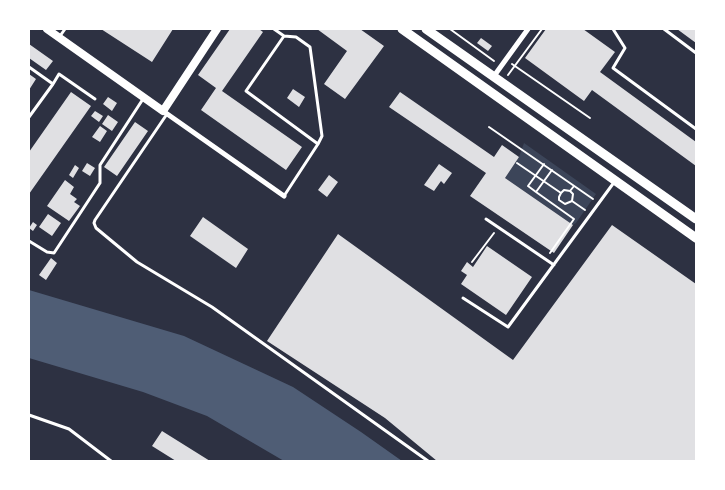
<!DOCTYPE html>
<html>
<head>
<meta charset="utf-8">
<style>
  body { margin:0 }
  #map { position:relative; width:725px; height:490px; overflow:hidden; background:#2d3142; font-family:"IBM Plex Sans",sans-serif }
  canvas { display:block }
  .frame { position:absolute; inset:0; border:30px solid #fff; pointer-events:none }
</style>
</head>
<body>
<div id="map">
<canvas width="725" height="490"></canvas>
<div class="frame"></div>
</div>
<script>
const c = document.querySelector('canvas').getContext('2d');
c.lineJoin = 'round';
function fill(path, color) { c.fillStyle = color; c.fill(path, 'evenodd'); }
function strokePath(path, color, width, dash) { c.strokeStyle = color; c.lineWidth = width; c.lineCap = dash ? 'butt' : 'round'; c.setLineDash(dash || []); c.stroke(path); }
fill(new Path2D(`
  M524,143L596,194L576,223L573,225L505,178L519,157Z`), '#3c4559');
fill(new Path2D(`
  M29,290L184,336L293,387L361,432L402,461H284L207,416L143,392L29,358Z`), '#4f5d75');
fill(new Path2D(`
  M101,29H173L152,62Z
  M230,29H259L263,32L222,91L302,147L286,170L201,110L216,88L198,75Z
  M317,29H360L384,46L345,99L324,84L347,51Z
  M546,29H583L615,52L600,72L696,142V166L592,90L584,101L525,58Z
  M677,29H696V43Z
  M481,38L492,46L488,51L477,43Z
  M29,44L53,61L46,70L29,58Z
  M29,74L36,79L29,90Z
  M293,89L305,97L299,107L287,98Z
  M71,92L91,106L29,194V152Z
  M400,92L494,157L502,145L519,157L505,178L573,225L554,253L470,196L486,173L389,107Z
  M108,97L117,103L112,111L103,104Z
  M95,111L103,116L99,122L91,116Z
  M108,115L118,122L112,131L102,124Z
  M135,122L148,131L117,176L104,167Z
  M100,126L107,131L100,142L92,137Z
  M87,163L95,168L90,176L82,171Z
  M439,164L452,173L444,184L441,181L434,191L424,185Z
  M75,165L79,168L73,178L69,175Z
  M329,175L338,182L327,197L318,190Z
  M65,180L74,187L70,194L77,199L74,202L80,206L69,221L47,206Z
  M48,214L61,223L52,236L39,227Z
  M203,217L248,249L236,268L190,236Z
  M33,222L37,225L33,231L29,228Z
  M612,225L696,284V461H437L385,418L267,341L338,234L513,360Z
  M487,246L532,277L506,315L461,284L467,275L461,271L467,262L473,267Z
  M51,258L57,263L46,280L39,275Z
  M162,431L210,461H176L152,446Z`), '#e0e0e3');
strokePath(new Path2D(`
  M450,29L494,61
  M512,64L590,118
  M508,75L542,29
  M489,127L593,199
  M517,163L561,193L564,190L570,191L574,186
  M570,191L573,194L572,201L585,210
  M536,192L528,186L544,164
  M561,193L559,197V200L565,204L572,201
  M550,253L574,219L536,192L552,170
  M472,262L494,233`), '#fff', 2);
strokePath(new Path2D(`
  M274,29L284,36L246,91L318,144L284,196
  M613,29L625,48L613,68L696,129
  M664,29L696,53
  M60,36L65,29
  M284,36L296,37L310,47L322,136L318,144
  M29,67L53,84L29,117
  M53,84L59,74L95,99
  M167,114L95,220L94,223L96,228L137,262L212,307L428,461
  M486,219L554,265
  M29,241L47,252L54,253L100,183V165L143,99
  M463,298L508,327L615,181
  M29,415L69,429L111,461`), '#fff', 3);
strokePath(new Path2D(`
  M494,76L528,29
  M163,111L284,196`), '#fff', 5);
strokePath(new Path2D(`
  M47,29L163,111L217,29`), '#fff', 8);
strokePath(new Path2D(`
  M402,29L696,238
  M426,29L696,219`), '#fff', 9);
</script>
</body>
</html>
